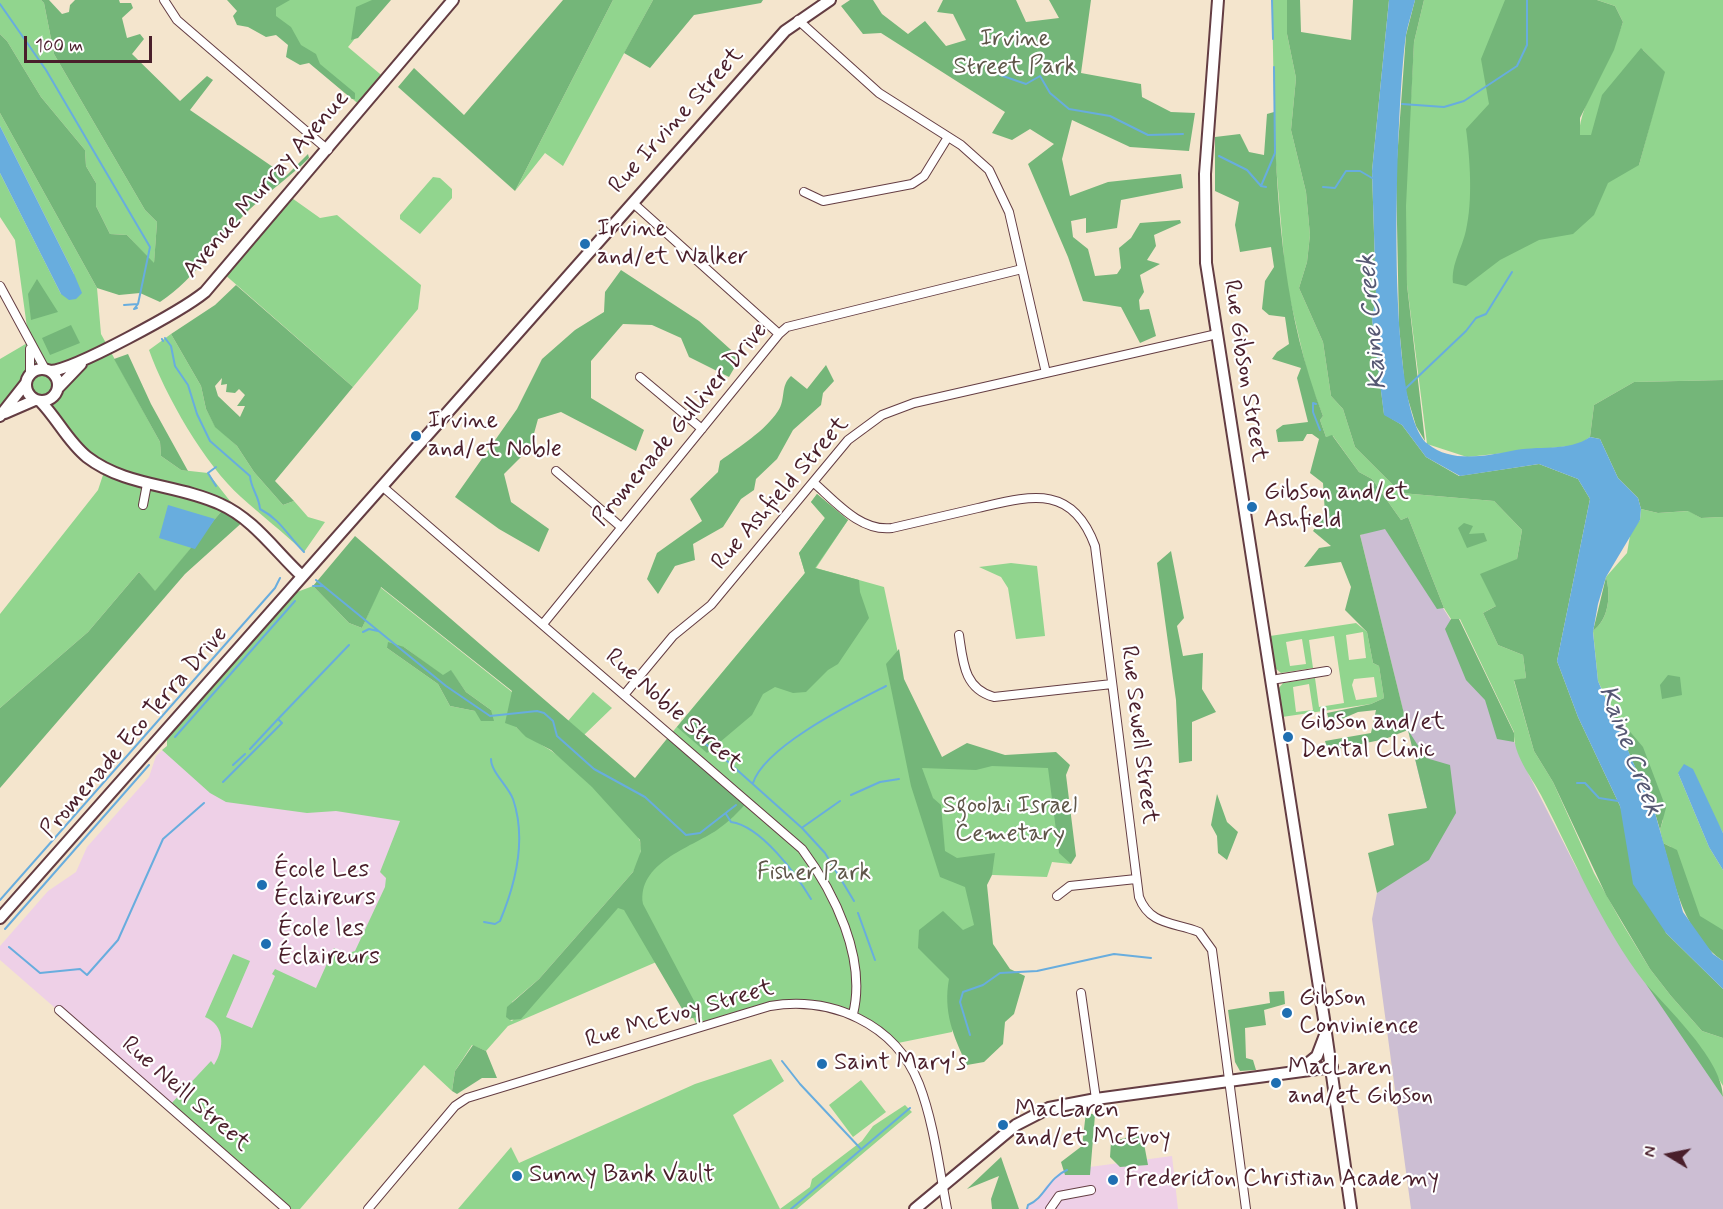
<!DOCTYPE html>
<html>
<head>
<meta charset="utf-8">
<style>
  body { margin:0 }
  #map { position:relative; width:1723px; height:1209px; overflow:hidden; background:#f4e5cd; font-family:Mynerve,sans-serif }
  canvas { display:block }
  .north { position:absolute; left:1639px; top:1125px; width:60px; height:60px; -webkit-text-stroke:4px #fff; paint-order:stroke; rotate:280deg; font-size:16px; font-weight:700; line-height:24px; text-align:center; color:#4a1f2b }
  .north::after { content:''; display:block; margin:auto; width:21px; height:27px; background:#4a1f2b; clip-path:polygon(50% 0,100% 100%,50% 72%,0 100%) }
  .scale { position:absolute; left:24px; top:36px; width:128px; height:27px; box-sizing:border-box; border:3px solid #4a1f2b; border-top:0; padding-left:8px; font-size:18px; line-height:21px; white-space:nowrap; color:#4a1f2b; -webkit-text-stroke:4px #fff; paint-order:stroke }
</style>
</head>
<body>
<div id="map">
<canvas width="1723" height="1209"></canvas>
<div class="north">N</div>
<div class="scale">100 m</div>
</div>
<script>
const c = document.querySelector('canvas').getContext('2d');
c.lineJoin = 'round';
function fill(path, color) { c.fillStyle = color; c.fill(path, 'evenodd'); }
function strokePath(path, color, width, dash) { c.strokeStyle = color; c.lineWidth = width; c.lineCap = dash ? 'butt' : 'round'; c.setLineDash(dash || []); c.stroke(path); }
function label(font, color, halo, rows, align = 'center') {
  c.font = font + ' Mynerve,sans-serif'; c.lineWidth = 4.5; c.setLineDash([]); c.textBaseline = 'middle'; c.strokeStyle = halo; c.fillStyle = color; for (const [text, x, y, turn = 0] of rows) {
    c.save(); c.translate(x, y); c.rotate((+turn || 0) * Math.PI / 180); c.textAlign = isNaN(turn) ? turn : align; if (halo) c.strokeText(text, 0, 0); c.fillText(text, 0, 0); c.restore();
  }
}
fill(new Path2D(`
  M171,742L456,745L248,1176L0,960V946L48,891L76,872L87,847L149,777L156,756Z
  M1172,1156L1178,1209H1027L1028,1205L1036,1202L1046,1186L1058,1174L1067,1170Z`), '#eed0e7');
fill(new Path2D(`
  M1390,525L1482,669L1529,775L1577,869L1723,1097V1209H1411L1372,919L1377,893L1417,845L1427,808L1360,535Z`), '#ccbed3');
fill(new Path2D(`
  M0,0H41L44,3L54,54L145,210L157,222L154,264L127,235L110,234L96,206V183L86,166L85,150L41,97L7,41L0,34Z
  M237,0H387L348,47L386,79L362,107Z
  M613,0H653L563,166L545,153L515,191Z
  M1272,0H1287V34L1296,78L1291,130L1306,192L1310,235L1307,262L1299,288L1323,342L1331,396L1343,409L1355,447L1401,493L1494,501L1522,530L1517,559L1496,606L1483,613L1498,645L1523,655L1526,678L1514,681L1534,751L1553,782L1594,873L1622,923L1650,969L1671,996L1702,1031L1723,1038V1086C1700,1045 1673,1019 1645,983C1601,926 1574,859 1541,795C1531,776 1513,755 1514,732L1460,619H1451L1444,608L1408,517L1401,520L1372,479L1359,472L1333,436L1326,437L1320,420L1323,416L1309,380L1286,282L1275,153Z
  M1424,0H1560L1556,149L1590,135H1579C1580,102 1612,56 1623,22L1615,6L1597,0H1723V380L1634,382L1594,405L1590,437L1579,445L1467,457L1427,444L1407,285L1401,116L1404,85L1411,96L1414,42ZM1643,50L1664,72L1639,165Z
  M0,113L97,288L101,334L160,442L161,456L181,470L208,473L230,501L155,592L139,572L88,632L0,708V614L98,490L105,469L63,429L49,400L45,401L28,393L0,416V359L29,342L15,240L0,217V173L61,294L74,274L0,126Z
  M433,177L440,178L452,189V198L420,234L400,219V215Z
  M289,196L320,218L337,215L421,285L418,309L353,387L223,273Z
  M171,334L201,386L206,409L215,426L237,446L254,472L283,505L294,501L308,517L325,522L304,552C283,532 262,516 241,497C205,465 165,395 149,350Z
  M817,494L848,520L816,568L884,587L922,767L1058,764L1071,864L1052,862L1047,877L967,874L984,920L952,1032L893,1044L853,1014L785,1003L698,1027L661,960L508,1026L486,1051L472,1045L455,1071L452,1091L424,1065L300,1209H286L169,1106L211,1061L214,1065C225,1048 225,1025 205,1017L233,954L250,961L226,1017L252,1028L275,976L272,974L275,969L316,988L334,948L345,954L355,951L385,887L386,878L380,872L400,821L336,811L307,813L226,802L210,793L162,750L167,746V739L297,592L313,586L349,623L362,628L380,587L512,692L516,727C526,737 538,742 550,750C568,762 634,823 640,841C643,852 639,862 633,872L539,979L512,1002L510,1020L512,1021L724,781L670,735L805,573L799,553L825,518L811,502ZM404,647L443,676L451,671L466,692L491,710L475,711L450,706L438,684L387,648Z
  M1641,509L1658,513L1689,511L1701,518L1723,517V833L1711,811L1678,773L1709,847L1723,870V942L1695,919L1671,847L1663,843L1660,830L1663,820L1598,681L1593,631C1609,619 1611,595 1606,577L1627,553L1631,530L1640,520Z
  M1011,563L1037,566L1045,636L1016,639L1008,588L1001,577L979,567Z
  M1356,623L1367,632L1373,663L1379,666L1384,698L1371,704L1282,717L1278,689L1283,683L1315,678L1319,707L1344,703L1334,636L1309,640L1313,668L1281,673L1275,668L1270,636ZM1363,632L1366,658L1349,660L1346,635ZM1302,639L1306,664L1290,666L1286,642ZM1374,677L1377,697L1356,700L1352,685L1354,679ZM1309,684L1313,710L1296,712L1293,687Z
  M593,692L612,708L584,735L568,721Z
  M771,1059L784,1081L733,1115L780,1209H458L511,1147L519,1163L695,1084Z
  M861,1080L886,1112L853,1137L829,1105Z
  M905,1105L912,1112L797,1209H780L810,1187L812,1179L862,1141L873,1126Z`), '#91d58e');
fill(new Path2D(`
  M41,0H49L62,14L69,12L70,5L75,0H119L120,3H131L133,8L122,18L127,38L140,34L144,39L132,54L180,101L207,76L213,80L190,110L286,176L308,154L309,158C290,177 269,191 250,209C218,239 197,278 160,302L140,293L119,295L97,288L0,113V34L7,41L41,97L85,150L86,166L96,183V206L110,234L127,235L154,263L157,222L145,210L54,54L44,3Z
  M227,0H290L276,8V16L291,27L301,45L316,54L320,64L355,93V99H352L309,63L300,65L286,57L288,45L276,35L266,37L248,27L237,25L233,16L237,11Z
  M372,0H391L358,38L351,40L356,7Z
  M563,0H613L515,191L398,87L414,68L464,115Z
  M653,0H763L761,3L694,15L650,68L624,53Z
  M850,0H873L882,14L908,34L925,21L946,46L966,40L953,14L937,12L943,0H1016L1026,22L1059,18L1049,0H1091L1081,73L1141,84L1142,97L1171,112L1195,113L1189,151L1130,147L1072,120L1062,159L1070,196L1108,182L1181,174L1183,188L1121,200L1117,228L1086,233V218L1071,221L1073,237L1088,249L1095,276L1117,274L1121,268L1119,248L1131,238L1140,223L1180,220L1181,223L1154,235L1156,246L1147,260L1160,264L1140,275L1144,292L1139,300L1140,310L1149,309L1156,336L1140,343L1121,307L1083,301L1068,257L1028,164L1054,144L1030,129L1012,140L992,133L1005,112L881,33L863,34L841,6Z
  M1287,0H1300L1301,32L1351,40L1353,0H1389L1372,171L1376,296L1372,319L1384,414L1402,425L1426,457L1459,476L1539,464L1578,479L1590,499L1557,661L1578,717L1620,806L1666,933L1723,989V1038L1702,1031L1671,996L1650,969L1606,895L1553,782L1534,751L1514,680L1526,678L1523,655L1498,645L1483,613L1496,606L1480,574L1517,559L1522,530L1494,501L1401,493L1355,447L1343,409L1331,396L1323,342L1299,288L1307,262L1310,235L1306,192L1291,130L1296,78L1287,34Z
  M1415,0H1424L1414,42L1406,206L1407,285L1425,441L1416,426L1405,389L1399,326L1396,173L1406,35Z
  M1505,0H1597L1615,6L1623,22L1614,50L1580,118V135H1591L1602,95L1641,48L1665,72L1639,165L1608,183L1594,215L1573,234L1539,240L1500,260L1466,286L1453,283C1451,264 1462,249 1466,230C1473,201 1470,158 1466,129L1489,104L1481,59Z
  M1274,112C1278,221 1284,313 1323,416L1320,420L1326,437L1332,435L1359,472L1372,479L1401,520L1408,517L1444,608L1437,609L1385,529L1360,535L1408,730L1426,758L1450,765L1456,813L1429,860L1377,893L1368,853L1394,845L1388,814L1427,808L1408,730L1385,739L1328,751L1325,741L1371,733L1376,710L1358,712L1330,724L1327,713L1371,704L1384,698L1379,666L1373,663L1367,632L1345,610L1351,587L1341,562L1304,567L1319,548L1331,546L1313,531L1325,513L1323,483L1310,473L1319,439L1312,434H1307L1303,441L1278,442L1276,430L1283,425L1308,422L1297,378L1301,368L1272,359L1277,352L1289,344L1285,317L1269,315L1262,309L1265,281L1274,267L1271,247L1240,252L1235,225L1239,202L1215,191V137L1240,134L1249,152L1264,155L1267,114Z
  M621,270L699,321L740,358L729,377L689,357L681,338L652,325L623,324L591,361V398L644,430L636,451L561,412L538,419L530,448L504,474L511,502L549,529L539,552L499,529L455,497L517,409L542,359L575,330L604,312L605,292Z
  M37,279L58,312L31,320L28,294Z
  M236,285L353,387L275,481L294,501L283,505L254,472L237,446L215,427L206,409L201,386L171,334L215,305ZM222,378L221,385L227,384L226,392L235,393L239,389L245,395L237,406H245L240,417L218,396L215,386Z
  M71,325L80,343L50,355L42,338Z
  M128,354L151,404L188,471L181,470L161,456L160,442L114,359Z
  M826,365L834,381L823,393L821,405L793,430L777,459L756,479L754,490L741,499L723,527L693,544L695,560L675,566L658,594L647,579L657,553L702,521L690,499L718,472L720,461C739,447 765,431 778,411C786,400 780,386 791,376L807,389Z
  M1723,380V517L1701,518L1688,511L1658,513L1641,509L1638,498L1618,478L1600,439L1590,437L1594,405L1634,382Z
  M817,494L848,520L815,568L859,580L860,592L869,618L838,664L828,670L806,692L793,693L775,687L763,694L752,715L707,753L677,727L805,573L799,553L825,518L811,502Z
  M230,501L246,519L185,574L0,788V708L88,632L139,572L155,591Z
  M1464,523L1473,526L1469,534L1484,533L1487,541L1467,548L1458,528Z
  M355,536L635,778L670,735L748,801C739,812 728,822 717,830C690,848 637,863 643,904L702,1016L688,1019L624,910L618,908L521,1019L510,1020L506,1017L507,1007L539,979L633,872L641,851L640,840L592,787L551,750L526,737L516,727L505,723L512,691L381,587L362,628L349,623L313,586Z
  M1171,551L1184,618L1177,626L1183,656L1203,653L1202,689L1216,712L1192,722V761L1179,763L1176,700L1157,563Z
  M1606,577C1611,595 1609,619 1593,631Z
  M1451,619H1459L1514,733V742L1497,739L1485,700L1466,680L1445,629Z
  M388,642L404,647L443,675L451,670L466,692L491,710L494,721H481L475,711L450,706L438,684L387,648Z
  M899,649L904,679L942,757L967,743L1005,755L1056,752L1070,765L1066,775L1076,856L1071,864L1059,853L1048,768L992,766L976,770L922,768L933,798L941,805L945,851L957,858L995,853L992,875L987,885L993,944L1010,969L1025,976L1014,1014L1005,1022L1003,1044L984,1062L967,1065C953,1036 943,1011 949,979L918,948L919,930L943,911L963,930L974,925L965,887L940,877L911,786L886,664Z
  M1668,675L1680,677L1682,695L1662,699L1660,685Z
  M1609,707L1643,747L1666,808L1660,830L1655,813Z
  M1217,794L1227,822L1238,832L1227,860L1218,853L1217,836L1211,825Z
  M1663,843L1677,850L1700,916L1723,930V961C1684,934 1675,885 1663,843Z
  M1646,984C1669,1010 1723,1061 1723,1097Z
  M1284,991L1285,1004L1264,1010L1266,1025L1245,1028L1246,1058L1253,1060L1256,1070L1240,1071L1235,1062L1228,1010L1270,1003L1269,992Z
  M473,1045L486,1051L497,1078H482L457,1094L452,1091L455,1071Z
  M1086,1112L1095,1115L1090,1175H1065L1061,1162L1082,1146Z
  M1142,1133L1148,1165L1120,1167L1110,1157L1111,1142Z
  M1001,1157L1019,1209H992L991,1199L999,1176L967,1189Z`), '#74b679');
fill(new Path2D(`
  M1389,0H1415C1412,12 1408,24 1406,35C1397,97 1383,409 1428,444C1451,463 1485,456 1511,451C1537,445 1569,452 1590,437L1600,439L1618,478L1638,498L1641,509L1640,520L1606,577L1598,604L1593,632L1598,681L1655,813L1683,912L1713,954L1723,961V989L1666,933L1633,884L1620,806L1578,717L1557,661L1590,499L1578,479L1539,464L1460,476L1426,457L1402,425L1384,415L1372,319L1376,296L1372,171Z
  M0,126L74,274L82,293L76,299L69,300L61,294L0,173Z
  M168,505L215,519L195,549L159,538Z
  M1684,764L1693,769L1723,833V870L1709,847L1678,773Z`), '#68adde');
strokePath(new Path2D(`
  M1272,0L1273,39
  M0,4L46,70L150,247L138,304
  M1000,75L1026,84L1040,76L1050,93L1069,109L1110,116L1148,135L1183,134
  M1402,104L1444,107L1464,101L1517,66L1527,45V0
  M1219,156L1247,170L1261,186L1266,187
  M1261,186L1275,153L1274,67
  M1323,187L1335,188L1346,171H1360L1372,178
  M124,305L138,304L134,309L137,308
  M165,338L171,346L175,366L188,385L197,414L210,441L250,476C251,489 259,496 260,509C281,520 287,535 304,552
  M162,339L163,341
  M1405,389L1466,331L1476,318L1486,314L1512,272
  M1316,404L1313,403V412L1320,430
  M216,467L208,473L216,486
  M316,580L446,686L490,716L537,711L544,713L553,721L557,736L594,769L645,797L686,835L700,833L736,805
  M313,586H322
  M363,632L369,629L378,631
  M696,735L708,746
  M175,737L295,601
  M250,749L278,719
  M717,752L802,828L825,853L854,901
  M233,765L245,754
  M223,782L282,723L278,719L349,645
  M753,783C765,746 851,704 886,686
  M1577,783H1585L1599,798L1618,801
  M851,795L880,782L899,779
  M726,814L731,822C761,826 796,874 811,899
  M803,827L840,801
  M0,900L275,588L280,578
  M858,913L875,960
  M484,922L495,924L500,921C516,883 527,840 513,799C508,786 491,772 491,759
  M5,929L149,765
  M9,947L40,973L80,969L87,975L118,940L163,839L204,803
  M970,1035L960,1002L963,992L983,985L1000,973L1037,971L1114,954L1151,958
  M782,1061L800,1084L860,1148
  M791,1209L910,1108
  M1027,1209L1028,1205C1045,1198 1048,1178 1067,1170`), '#68adde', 2);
const street = new Path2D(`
  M164,0L177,20L328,150
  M798,20L879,93L961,145L989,170L1009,212L1046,373
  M804,192L823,201L912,184L924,176L948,137
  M633,203L779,334
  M0,286L45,369
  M30,374V349
  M640,377L702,429
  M556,471L621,527
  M813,482C835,501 860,532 892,528C921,521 949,515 978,508C1030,496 1072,483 1095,546L1139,897C1150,926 1175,922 1199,932L1212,950L1246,1209
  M383,487L802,849C834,892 867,958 853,1014
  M143,505L147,484
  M543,624L779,334L787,327L1022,269
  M959,635C963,662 964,689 994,697L1112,684
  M1271,680L1327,671
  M624,695L673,636L711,605L848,440L882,415L914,403L1217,334
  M1057,896L1070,886L1136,879
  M1081,993L1096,1099
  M59,1010L286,1209
  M368,1209L455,1106L467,1098L770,1006C831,996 895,1023 919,1084C934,1123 939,1168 947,1209
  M1050,1209L1059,1196L1091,1190`);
const secondary = new Path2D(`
  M1218,0L1205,174L1206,263L1324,1019L1351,1209
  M26 385a16 16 0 1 1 32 0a16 16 0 1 1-32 0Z
  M50,371C74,370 183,310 205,292L453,0
  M58,388L81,364
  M40,401C57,418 68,442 87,457C126,487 177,484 220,504C254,519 275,551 302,576
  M5,413L35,400
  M0,416L26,383
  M0,918L785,31L830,0
  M1300,1070L1317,1056L1325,1035
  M915,1209L1016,1125L1049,1108L1096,1099L1332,1067`);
strokePath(street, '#643d43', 10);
strokePath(secondary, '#643d43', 14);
strokePath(street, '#fff', 8);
strokePath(secondary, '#fff', 10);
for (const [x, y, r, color] of [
  [585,244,6,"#1f6fb2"],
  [416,436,6,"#1f6fb2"],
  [1252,507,6,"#1f6fb2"],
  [1288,737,6,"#1f6fb2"],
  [262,885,6,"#1f6fb2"],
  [266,944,6,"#1f6fb2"],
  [1287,1013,6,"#1f6fb2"],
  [822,1064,6,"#1f6fb2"],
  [1276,1083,6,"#1f6fb2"],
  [1003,1125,6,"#1f6fb2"],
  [517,1176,6,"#1f6fb2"],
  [1113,1180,6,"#1f6fb2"]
]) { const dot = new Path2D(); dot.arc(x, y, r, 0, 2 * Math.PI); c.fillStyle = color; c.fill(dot); strokePath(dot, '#fff', 2); }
label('24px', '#5f5649', '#fff', [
  ["Irvine",1015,40],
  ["Street Park",1015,68],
  ["Sgoolai Israel",1010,807],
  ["Cemetary",1010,835],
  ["Fisher Park",814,874]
]);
label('24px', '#4a1f2b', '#fff', [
  ["Rue Irvine Street",677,121,-48],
  ["Avenue Murray Avenue",267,185,-49],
  ["Rue Gibson Street",1244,371,81],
  ["Promenade Gulliver Drive",681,425,-50],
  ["Rue Ashfield Street",781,494,-49],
  ["Rue Noble Street",673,711,41],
  ["Promenade Eco Terra Drive",135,733,-49],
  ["Rue Sewell Street",1138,735,83],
  ["Rue McEvoy Street",680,1015,-16],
  ["Rue Neill Street",185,1095,41]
]);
label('24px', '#4a1f2b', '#fff', [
  ["Irvine",597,230],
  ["and/et Walker",597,258],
  ["Irvine",428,422],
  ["and/et Noble",428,450],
  ["Gibson and/et",1264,493],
  ["Ashfield",1264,521],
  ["Gibson and/et",1300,723],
  ["Dental Clinic",1300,751],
  ["École Les",274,871],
  ["Éclaireurs",274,899],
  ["École les",278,930],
  ["Éclaireurs",278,958],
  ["Gibson",1299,999],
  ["Convinience",1299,1027],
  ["Saint Mary's",834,1064],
  ["MacLaren",1288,1069],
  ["and/et Gibson",1288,1097],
  ["MacLaren",1015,1111],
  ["and/et McEvoy",1015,1139],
  ["Sunny Bank Vault",529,1176],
  ["Fredericton Christian Academy",1125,1180]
], 'left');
label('italic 26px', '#565873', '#fff', [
  ["Kaine Creek",1374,322,-95],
  ["Kaine Creek",1629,751,69]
]);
</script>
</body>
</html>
